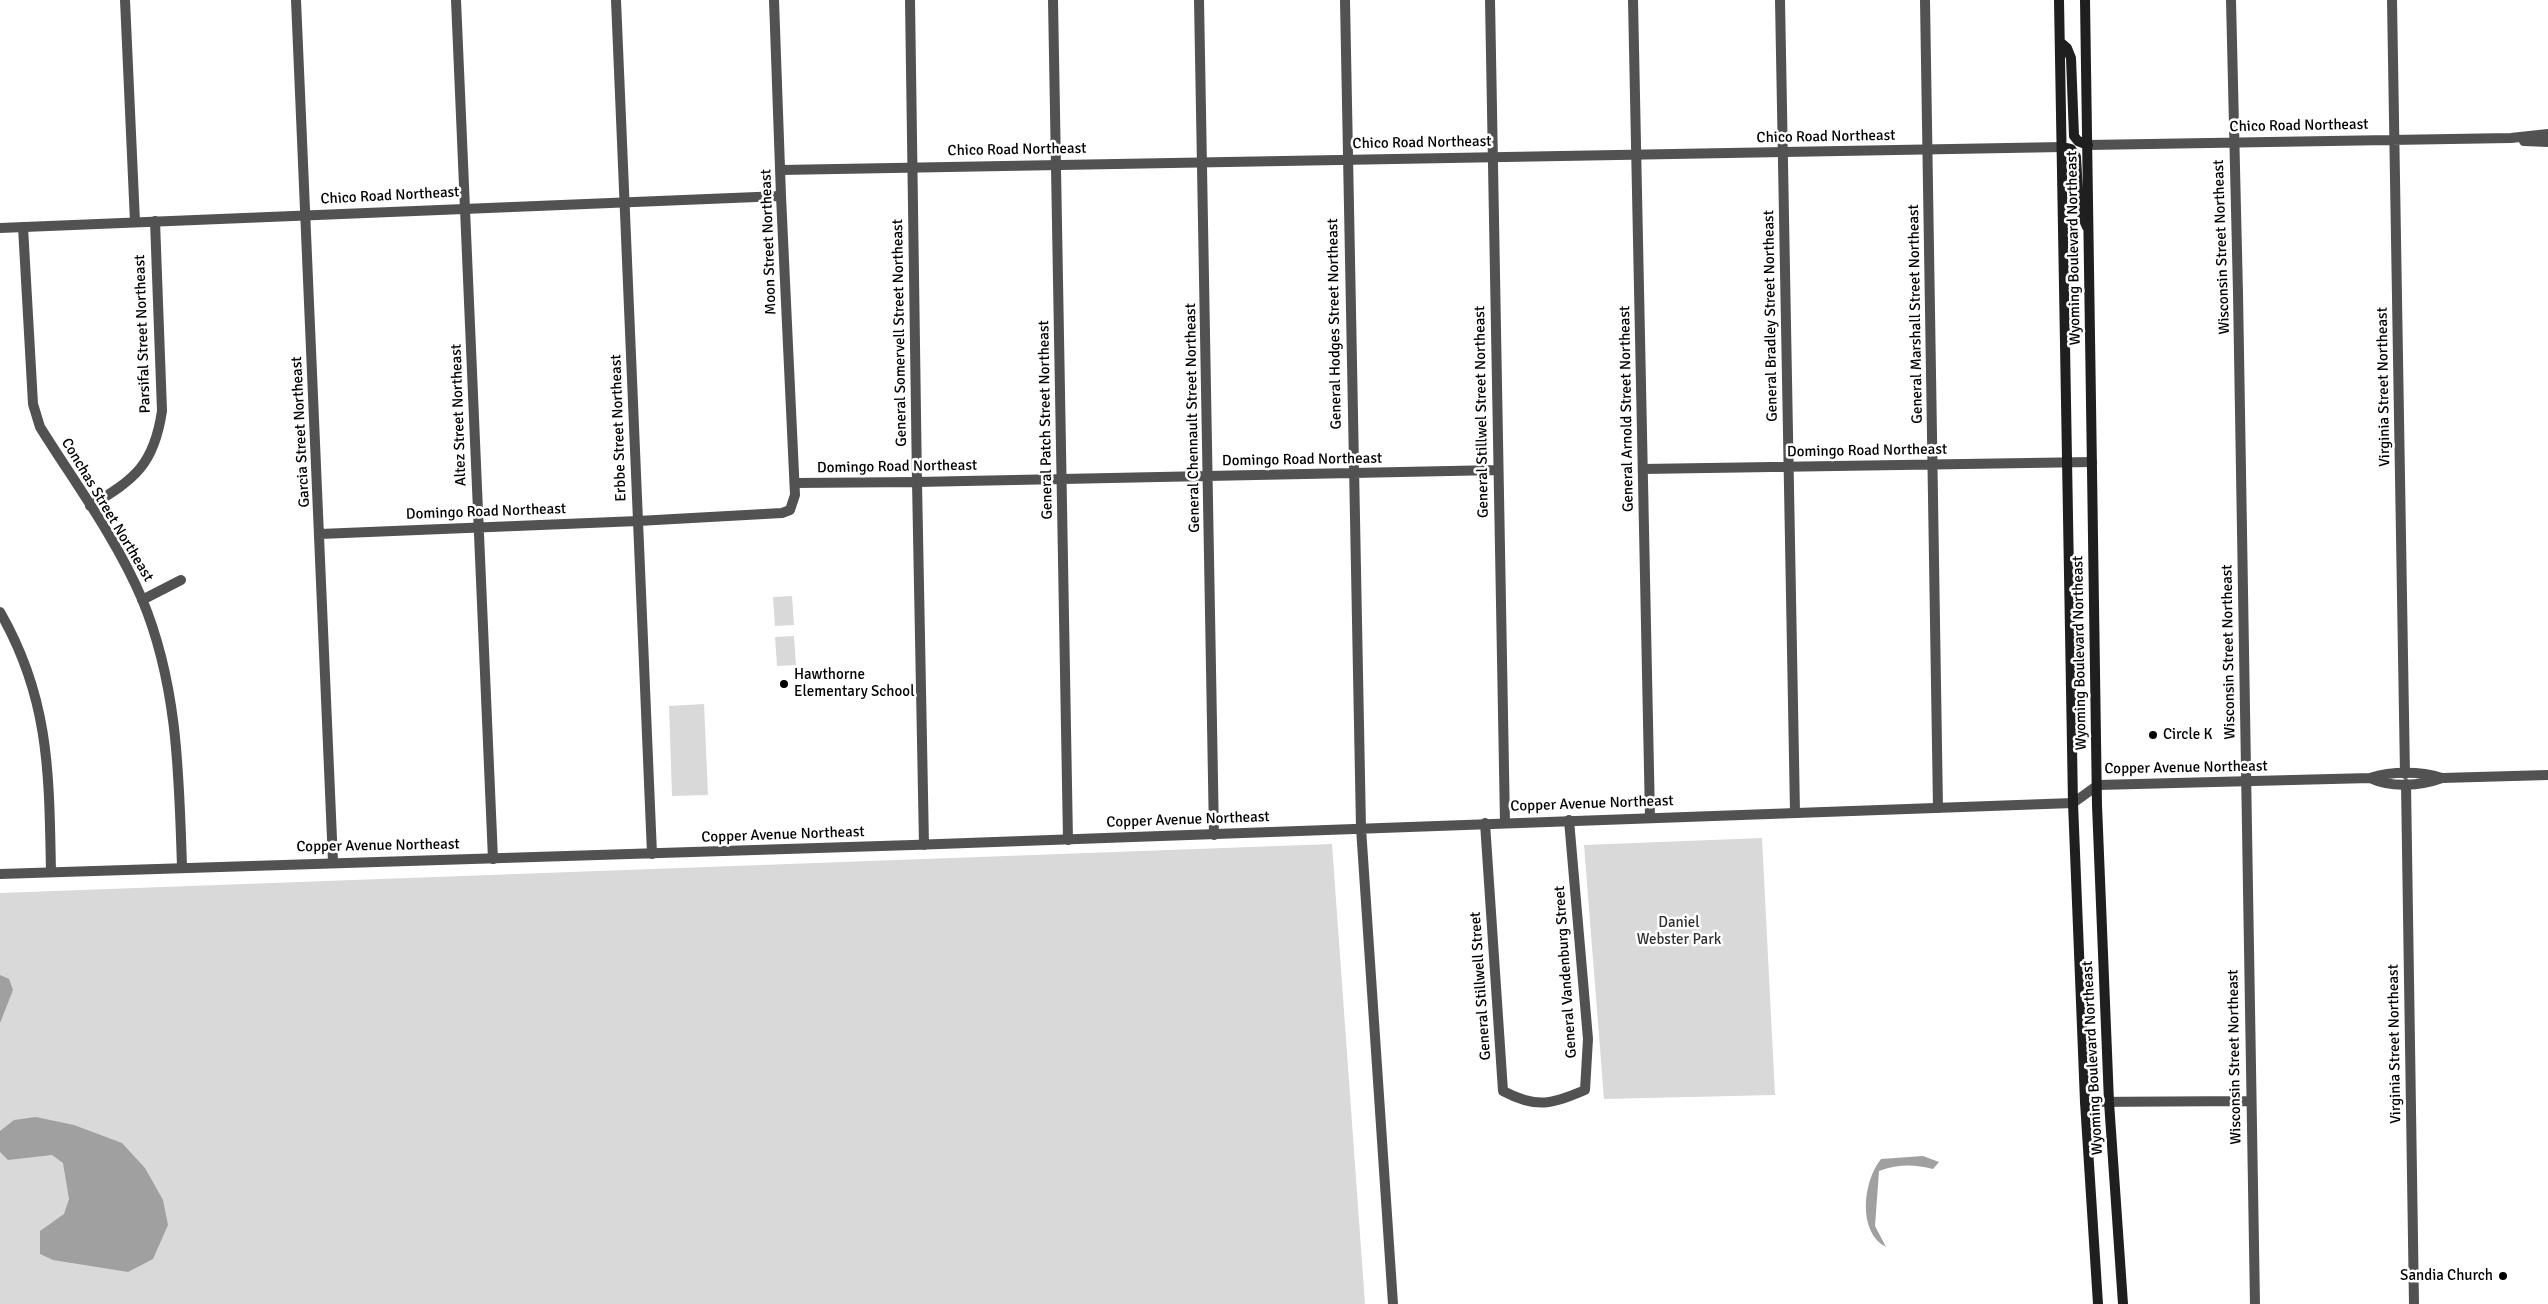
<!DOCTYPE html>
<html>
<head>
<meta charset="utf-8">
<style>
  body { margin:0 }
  canvas { display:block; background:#fff }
</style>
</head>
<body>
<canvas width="2548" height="1304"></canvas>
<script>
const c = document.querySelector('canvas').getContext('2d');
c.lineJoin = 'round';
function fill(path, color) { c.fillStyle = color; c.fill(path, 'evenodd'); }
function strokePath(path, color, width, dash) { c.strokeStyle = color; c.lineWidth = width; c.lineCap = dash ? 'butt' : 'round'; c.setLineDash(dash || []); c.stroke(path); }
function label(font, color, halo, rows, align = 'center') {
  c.font = font + ' Signika,sans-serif'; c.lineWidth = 5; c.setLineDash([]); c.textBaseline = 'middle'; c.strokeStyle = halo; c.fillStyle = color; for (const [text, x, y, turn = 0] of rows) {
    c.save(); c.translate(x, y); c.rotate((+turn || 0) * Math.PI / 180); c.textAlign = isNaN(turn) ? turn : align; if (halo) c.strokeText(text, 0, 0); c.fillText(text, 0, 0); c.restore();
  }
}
fill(new Path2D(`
  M792,596L794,625L775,626L773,597Z
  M794,636L796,665L777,666L775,637Z
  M704,704L708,795L672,796L669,706Z
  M1762,838L1775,1095L1604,1099L1584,845Z
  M1332,844L1365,1304H0V893Z`), '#d9d9d9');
fill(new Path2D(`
  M0,975L9,979L13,990L0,1023Z
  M36,1117L74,1125L122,1143L145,1168L163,1200L168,1225L153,1259L128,1272L53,1260L40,1254V1231L64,1214L69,1199L63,1163L52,1155L8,1160L0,1152V1131L14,1120Z
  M1923,1156L1939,1162L1933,1169C1914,1164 1898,1164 1879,1171L1875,1226L1886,1247C1857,1232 1863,1181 1881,1159Z`), '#a0a0a0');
strokePath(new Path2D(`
  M125,0L135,222
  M296,0L333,862
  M456,0L493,859
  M910,0L917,482L1498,470
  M1053,0L1068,840
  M1199,0L1214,835
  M1345,0L1361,828
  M1490,0L1505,823
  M1633,0L1650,817
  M1780,0L1795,812
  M1925,0L1938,808
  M2231,0L2238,293L2255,1304
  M2392,0L2405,774
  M2524,141L2548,142
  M2088,145L2511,138L2548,134
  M23,227L33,404L40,427C75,483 116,538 142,599C178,685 179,776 182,867
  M1643,469L2092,462
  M90,506C135,479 154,465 162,411L155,221
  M320,534L638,521L616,0
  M142,600L181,580
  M0,612C50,699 49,774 51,872
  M2406,784L2414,1304
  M1485,823L1503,1091C1537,1109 1552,1104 1585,1090L1588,1039L1569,820
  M2085,1102L2251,1101`), '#525252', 10);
strokePath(new Path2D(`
  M781,170L2063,147
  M0,228L781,196
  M795,483L917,482L924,845
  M2370,778C2391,788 2420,786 2442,778L2548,775
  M1361,828L1393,1304
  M652,854L638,521L782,513L790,510L795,495L781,196L774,0
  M0,874L912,845L2073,803L2098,785L2370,778C2392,771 2420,771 2442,778`), '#525252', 10);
strokePath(new Path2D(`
  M2059,0L2073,803L2085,1102L2098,1304
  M2085,0L2097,805L2109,1102L2123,1304
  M2060,42L2067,48L2071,58L2074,136L2078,141L2088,145
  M2063,147L2071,149L2076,157L2079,209L2087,227`), '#1f1f1f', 10);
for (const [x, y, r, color] of [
  [784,684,5,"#000"],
  [2153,735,5,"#000"],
  [2503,1276,5,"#000"]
]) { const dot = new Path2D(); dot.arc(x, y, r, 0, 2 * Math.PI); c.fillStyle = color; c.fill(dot); strokePath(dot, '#fff', 2); }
label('15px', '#000', '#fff', [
  ["Chico Road Northeast",2299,126,-1],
  ["Chico Road Northeast",1826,137,-1],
  ["Chico Road Northeast",1422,143,-1],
  ["Chico Road Northeast",1017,150,-1],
  ["Chico Road Northeast",390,196,-3],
  ["Moon Street Northeast",769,242,-92],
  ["Wisconsin Street Northeast",2222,247,-92],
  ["Wyoming Boulevard Northeast",2074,248,-91],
  ["General Marshall Street Northeast",1916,314,-91],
  ["General Bradley Street Northeast",1771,316,-91],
  ["General Hodges Street Northeast",1335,324,-91],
  ["General Somervell Street Northeast",900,333,-91],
  ["Parsifal Street Northeast",143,334,-92],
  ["Virginia Street Northeast",2384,387,-91],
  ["General Arnold Street Northeast",1627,409,-91],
  ["General Stillwel Street Northeast",1482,412,-91],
  ["Altez Street Northeast",459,415,-92],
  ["General Chennault Street Northeast",1193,418,-91],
  ["General Patch Street Northeast",1046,420,-91],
  ["Erbbe Street Northeast",619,428,-92],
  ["Garcia Street Northeast",301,432,-93],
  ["Domingo Road Northeast",1867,451,-1],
  ["Domingo Road Northeast",1302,460,-1],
  ["Domingo Road Northeast",897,467,-1],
  ["Conchas Street Northeast",107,510,59],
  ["Domingo Road Northeast",486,512,-2],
  ["Wisconsin Street Northeast",2229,652,-91],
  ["Wyoming Boulevard Northeast",2080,653,-91],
  ["Copper Avenue Northeast",2186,768,-1],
  ["Copper Avenue Northeast",1592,804,-2],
  ["Copper Avenue Northeast",1188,820,-2],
  ["Copper Avenue Northeast",783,835,-2],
  ["Copper Avenue Northeast",378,846,-1],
  ["General Vandenburg Street",1566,972,-94],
  ["General Stillwell Street",1481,986,-94],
  ["Virginia Street Northeast",2395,1044,-91],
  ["Wisconsin Street Northeast",2235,1057,-91],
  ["Wyoming Boulevard Northeast",2093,1058,-93]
]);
label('15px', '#000', '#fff', [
  ["Hawthorne",794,675],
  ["Elementary School",794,692],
  ["Circle K",2163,735],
  ["Sandia Church",2493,1276,"right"]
], 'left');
label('15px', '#303030', '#fff', [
  ["Daniel",1679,923],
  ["Webster Park",1679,940]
]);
</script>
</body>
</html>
